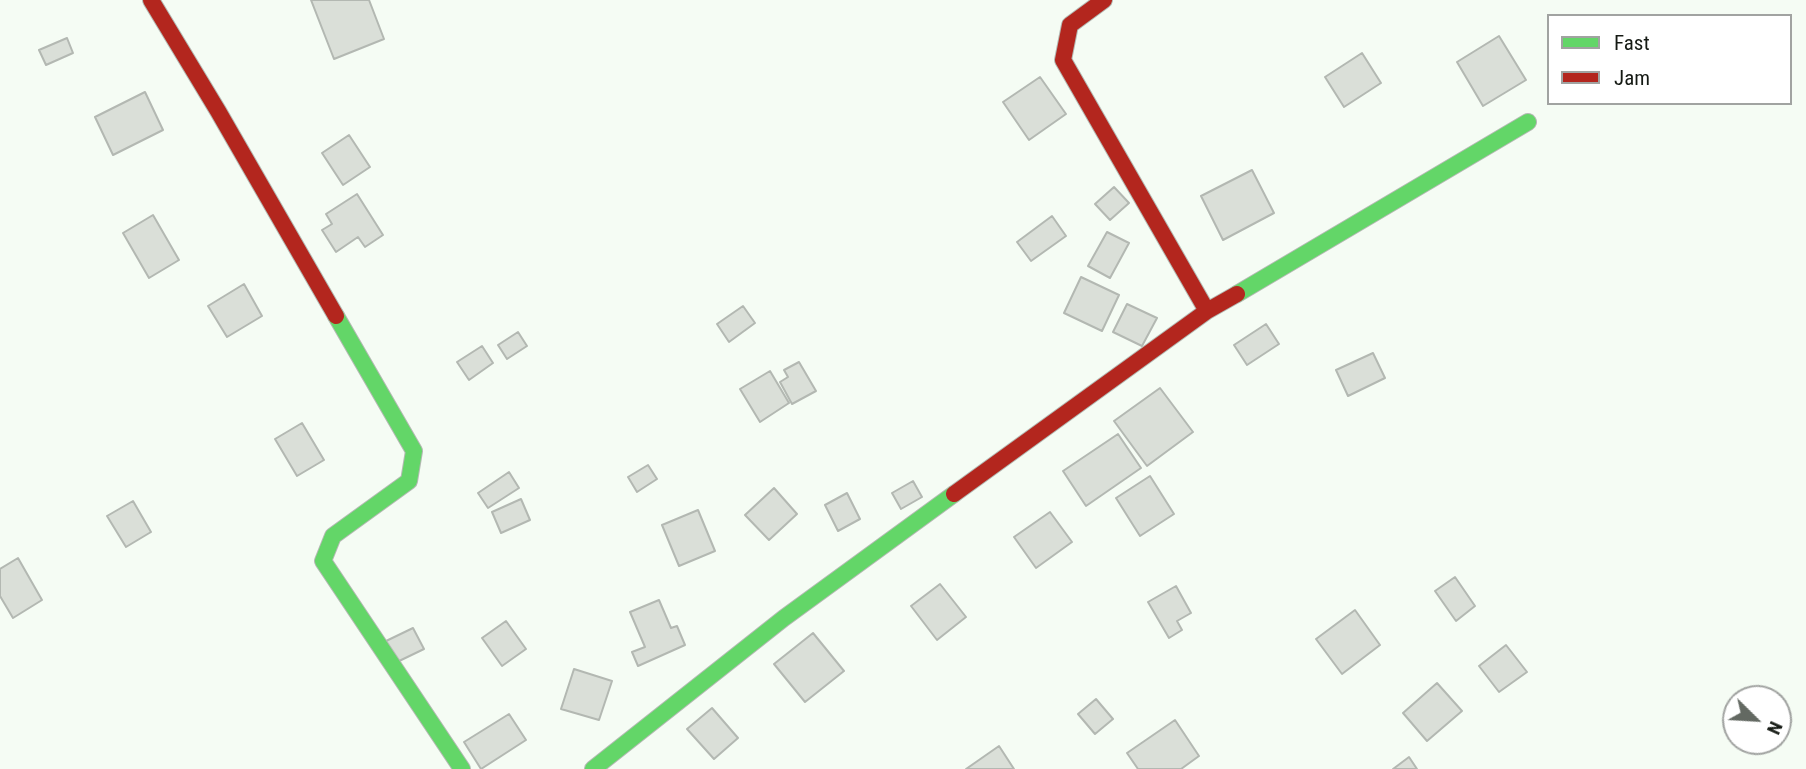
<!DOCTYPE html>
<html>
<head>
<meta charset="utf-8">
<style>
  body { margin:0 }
  #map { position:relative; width:1806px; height:769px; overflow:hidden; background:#f5fcf4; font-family:"Roboto Condensed",sans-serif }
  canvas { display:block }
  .legend { position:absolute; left:1547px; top:14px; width:245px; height:91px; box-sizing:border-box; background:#fff; border:2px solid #a1a3a1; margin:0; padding:9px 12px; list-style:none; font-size:21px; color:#151a14 }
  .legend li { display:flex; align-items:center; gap:14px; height:35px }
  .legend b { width:35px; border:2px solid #a1a3a1 }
  .north { position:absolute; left:1722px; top:685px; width:70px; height:70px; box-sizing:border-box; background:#fff; border:2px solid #a1a3a1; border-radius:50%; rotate:114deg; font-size:19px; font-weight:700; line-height:28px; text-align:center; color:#151a14 }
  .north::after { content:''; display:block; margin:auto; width:24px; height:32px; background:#636962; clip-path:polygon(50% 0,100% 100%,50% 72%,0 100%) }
</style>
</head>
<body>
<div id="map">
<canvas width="1806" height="769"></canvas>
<ul class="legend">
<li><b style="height:9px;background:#63d668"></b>Fast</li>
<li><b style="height:9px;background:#b3261e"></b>Jam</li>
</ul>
<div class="north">N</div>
</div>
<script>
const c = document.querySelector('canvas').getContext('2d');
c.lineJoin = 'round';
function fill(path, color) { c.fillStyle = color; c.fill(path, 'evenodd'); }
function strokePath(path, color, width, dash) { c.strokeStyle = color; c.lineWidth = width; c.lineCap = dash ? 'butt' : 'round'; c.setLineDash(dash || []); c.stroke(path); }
const building = new Path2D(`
  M311,0H369L384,39L334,59Z
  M1499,36L1526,80L1483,106L1457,62Z
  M67,38L73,53L46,65L39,50Z
  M1362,53L1381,83L1344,107L1325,77Z
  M1040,77L1066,114L1029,140L1003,102Z
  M145,92L163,130L113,155L95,117Z
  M349,135L370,167L343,185L322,153Z
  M1252,170L1274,213L1223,240L1201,196Z
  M1114,187L1129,203L1110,220L1095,204Z
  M357,194L383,235L365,247L358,237L336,252L322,230L332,224L326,214Z
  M153,215L179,260L149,278L123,233Z
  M1052,216L1066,236L1031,261L1017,242Z
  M1107,232L1129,243L1110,278L1088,266Z
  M1081,277L1119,295L1102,331L1064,313Z
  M244,284L262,316L227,337L208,306Z
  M1127,304L1157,318L1142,346L1113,332Z
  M743,306L755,323L729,342L717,324Z
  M1266,324L1279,344L1247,365L1234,345Z
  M518,332L527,346L507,359L498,345Z
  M482,346L493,363L469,380L457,362Z
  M1373,353L1385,378L1348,396L1336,370Z
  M799,362L816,391L792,404L780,382L788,377L784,370Z
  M770,371L789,403L760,422L740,389Z
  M1160,388L1193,432L1147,466L1114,421Z
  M302,423L324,460L297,476L275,439Z
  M1118,434L1141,468L1086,506L1063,471Z
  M648,465L657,479L637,492L628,477Z
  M509,472L519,488L488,508L478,493Z
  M1150,476L1174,514L1140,536L1116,498Z
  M913,481L922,497L901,509L892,493Z
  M774,488L797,514L769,540L745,515Z
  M847,493L860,519L838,531L825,505Z
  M521,499L530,520L501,533L492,512Z
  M133,501L151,532L126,547L107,516Z
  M698,510L715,551L679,566L662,525Z
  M1050,512L1072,542L1036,568L1014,537Z
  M18,558L42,600L13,618L0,596V569Z
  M1455,577L1475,606L1456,621L1435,591Z
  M940,584L966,617L937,640L911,606Z
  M1176,586L1191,613L1177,621L1182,630L1169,638L1148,602Z
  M659,600L671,628L677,626L685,645L638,666L632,652L645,647L630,612Z
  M1355,610L1380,645L1342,674L1316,639Z
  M506,621L526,649L502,666L482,638Z
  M413,628L424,649L395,663L384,642Z
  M813,633L844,671L805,702L774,664Z
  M1506,645L1527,672L1499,692L1479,666Z
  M574,669L612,681L599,720L561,709Z
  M1437,683L1462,711L1427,741L1403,713Z
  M1096,699L1113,719L1095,734L1078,714Z
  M712,708L738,738L714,759L687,729Z
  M509,714L526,740L481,769L464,742Z
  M1175,720L1199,756L1181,769H1138L1127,753Z
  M999,746L1014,769H966Z
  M1409,757L1417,769H1393Z`);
fill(building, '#dadfd8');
strokePath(building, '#b3b8b2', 2);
const fast = new Path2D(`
  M1237,294L1528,122
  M336,316L414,451L409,481L333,536L323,561L462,769
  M593,769L784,618L954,494`);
const jam = new Path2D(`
  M151,0L218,111L336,316
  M1104,0L1070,25L1063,60L1207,311L1237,294
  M954,494L1207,311`);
strokePath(fast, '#b4b9b3', 18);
strokePath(jam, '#b4b9b3', 18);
strokePath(fast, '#63d668', 16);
strokePath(jam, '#b3261e', 16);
</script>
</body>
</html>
